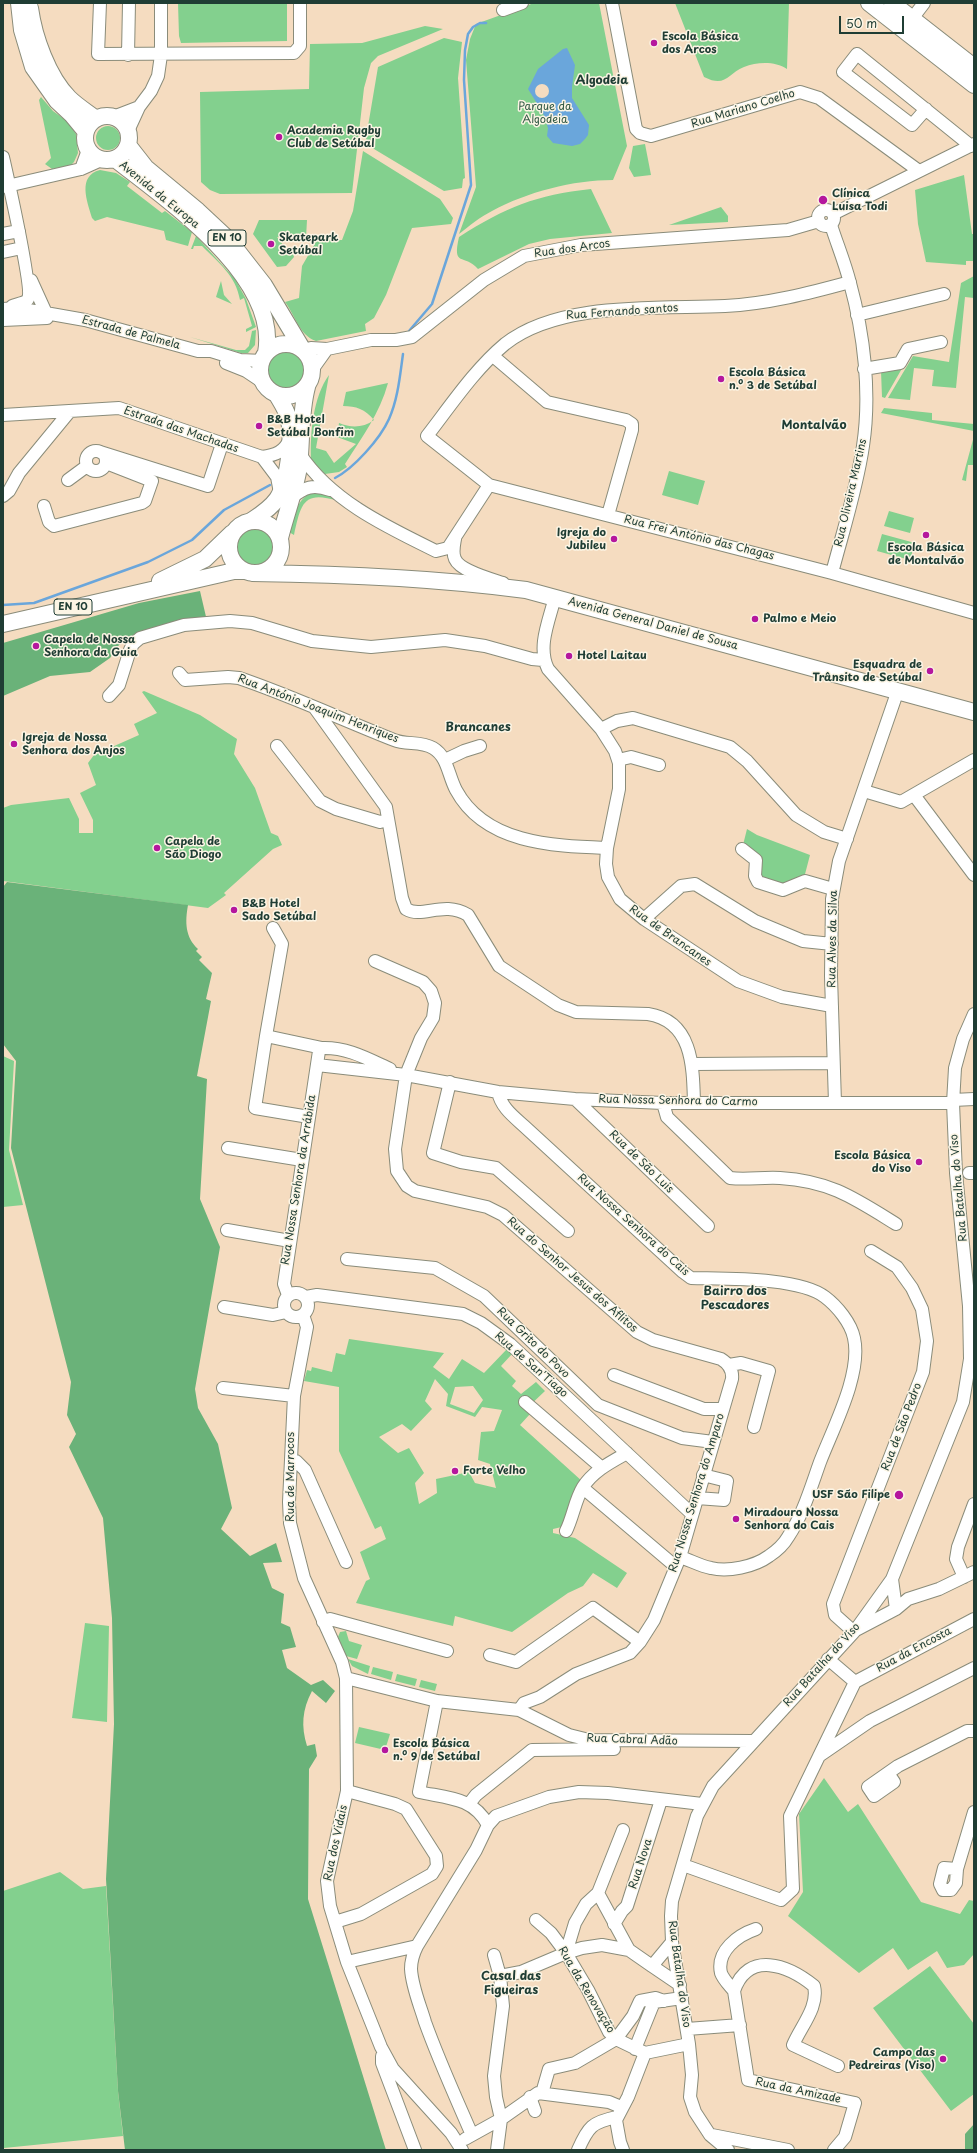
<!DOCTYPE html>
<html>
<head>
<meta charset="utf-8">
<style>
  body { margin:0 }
  #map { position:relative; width:977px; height:2153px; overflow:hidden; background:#f5dcc0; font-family:"Playpen Sans",sans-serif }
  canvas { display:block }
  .frame { position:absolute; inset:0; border:4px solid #1f3d34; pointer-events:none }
  .scale { position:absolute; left:839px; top:16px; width:65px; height:18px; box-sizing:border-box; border:2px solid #1f3d34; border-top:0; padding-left:5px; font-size:12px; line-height:14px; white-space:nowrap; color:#1f3d34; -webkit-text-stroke:3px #fcf5e5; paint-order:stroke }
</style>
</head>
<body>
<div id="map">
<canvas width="977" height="2153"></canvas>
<div class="frame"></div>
<div class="scale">50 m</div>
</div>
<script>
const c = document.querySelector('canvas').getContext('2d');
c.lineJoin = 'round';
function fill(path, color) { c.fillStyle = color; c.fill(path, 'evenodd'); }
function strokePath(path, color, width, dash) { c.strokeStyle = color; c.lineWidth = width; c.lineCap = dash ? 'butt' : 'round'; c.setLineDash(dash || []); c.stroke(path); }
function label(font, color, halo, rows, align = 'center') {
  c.font = font + ' "Playpen Sans",sans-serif'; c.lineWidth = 3; c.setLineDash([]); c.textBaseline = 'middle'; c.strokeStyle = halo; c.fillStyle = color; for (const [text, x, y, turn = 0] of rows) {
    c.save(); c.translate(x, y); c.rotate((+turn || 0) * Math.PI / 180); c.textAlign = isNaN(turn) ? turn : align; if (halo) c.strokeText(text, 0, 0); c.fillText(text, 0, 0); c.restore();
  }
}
fill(new Path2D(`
  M178,3H287V41L181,43L179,36Z
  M534,3H599L627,146L613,180C573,180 527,192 492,211C480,217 469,226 459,234L476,187L466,60L470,39L476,24Z
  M675,3H789L787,69C775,61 757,62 744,67C727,74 726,88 704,77Z
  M425,26L443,29L378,56L371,63L364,88L352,193L220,194L210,190L201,182L200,92L309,89L310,44L362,43Z
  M444,38L462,42L458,78L465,178L463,179L462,188L444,191L369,146L366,138L378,67Z
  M41,97L53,111L67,121L76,134L78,153L74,162L71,165L52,169L45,164L51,158L39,100Z
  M96 138a12 12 0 1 1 24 0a12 12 0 1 1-24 0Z
  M645,144L651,175L634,177L629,168L633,146Z
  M363,151L440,199L453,218L451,224L412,228L386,295L374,318L365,324L366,331L316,341C299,335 295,315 285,302L299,298L302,266L317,240H342L353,211Z
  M100,170L116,173L130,182L127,186L162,213L165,211L192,232L188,246L166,240L164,231L107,217L95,221L92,218C87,201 77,176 100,170Z
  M964,175L972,234H974V261H966V265L926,262L918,224L915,190Z
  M591,189L612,233L550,239L529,244L478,269C464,253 452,268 459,237C506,207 536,195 591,189Z
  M721,207L728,216V222L669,225Z
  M259,220H307L306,238L277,237L286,249L292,250L294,257L286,266L277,267L253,234Z
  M196,236L235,279L246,299L256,327L246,332V329L252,326L244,298L240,300C236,276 219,263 202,246H194L193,249H191Z
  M974,276V298L965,297L956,388L932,386L934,370L914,368L910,400L888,398L913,356L949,362L961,283Z
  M221,281L224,295L232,304L216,297Z
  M256,330L255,345L248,353H241L190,337L236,350H245L249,346L252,331Z
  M267 370a19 19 0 1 1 38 0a19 19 0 1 1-38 0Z
  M904,365L885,398L882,397L881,371Z
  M329,375L316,448L326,451L334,463L356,444L337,437L339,423C351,428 363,428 374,420C365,409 356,406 343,406L346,392L388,383C380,413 362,437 345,464L347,467L339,472L325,474L311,460C310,433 313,397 329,375Z
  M884,408L932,413V420L974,424V431L881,413Z
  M974,436V465H968L966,481L962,480Z
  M669,471L705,481L698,505L662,495Z
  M315,492L328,495L338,501C303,490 301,504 294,535L289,532C293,517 298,495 315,492Z
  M889,511L914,518L910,533L884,526Z
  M236 547a19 19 0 1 1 38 0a19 19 0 1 1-38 0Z
  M882,534L915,543L910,560L877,551Z
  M144,691L200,715L237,739L234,754L255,788L271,833L278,836L282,845L273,849L224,893L226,895L208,908L3,881V808L11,805L69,798L79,819V833H93V820L80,793L96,785L88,763L94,755L139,735L134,724L157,713L142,692Z
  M747,829L757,835L810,855L804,878L787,890L758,882L757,865L742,849Z
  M3,1056L14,1061L9,1150L23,1205L3,1207Z
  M349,1339L444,1353L433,1367L449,1379L462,1359L484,1373L507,1349L512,1354L501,1366L516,1381L512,1386L521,1394L536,1382L545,1391L525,1410L530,1414L520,1425L583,1482L566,1526L553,1529V1533L575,1538L627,1573L617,1588L593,1573L583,1586L568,1593L512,1632L455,1616L453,1626L356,1603L366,1581L370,1579L360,1552L386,1539L381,1526L375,1529L339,1451V1387L304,1381L307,1370L311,1371L312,1367L332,1372L336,1353L345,1355ZM435,1379L448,1394L446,1406L475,1417L482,1407L502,1410L494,1431L481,1432L478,1460L490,1464L496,1488L475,1483L469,1472L436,1479L437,1493L419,1504L415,1483L424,1473L409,1448L398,1453L379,1437L402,1424L411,1431L432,1409L425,1401ZM473,1386L483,1400L474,1413L450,1404L455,1387Z
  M85,1623L109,1626L107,1722L72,1718Z
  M346,1631L349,1641L362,1645L357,1659L346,1656L338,1637L340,1632Z
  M348,1659L370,1666L368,1674L352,1666Z
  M373,1667L393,1672L391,1680L371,1674Z
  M397,1674L417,1679L415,1686L395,1681Z
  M421,1680L437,1684L435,1691L419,1687Z
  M359,1727L390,1734L385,1750L355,1743Z
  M824,1778L848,1812L858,1804L921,1902L960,1914L969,1900L974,1901V1954L964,1965L947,1968L937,1951L908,1970L893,1948L859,1973L788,1916L803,1892L799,1814Z
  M60,1872L83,1889L106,1886L118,2091L123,2136L4,2148L3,1891Z
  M930,1966L974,2024V2094L951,2111L873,2008Z`), '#83d08e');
fill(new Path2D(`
  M200,591L207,621L140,632L119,645L110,658L90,672L50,676L3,696V643L139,603Z
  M7,882L188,905C185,922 185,937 198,949L196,951L202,957L199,960L212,973L206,999L211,1001L197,1076L207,1079L200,1199L220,1247L195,1389L198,1408L218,1444L232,1508L221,1529L250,1556L276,1543L282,1562L263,1563L272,1588L284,1594L281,1623L290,1627L296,1647L282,1650L287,1668L311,1685L323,1680L335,1691L326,1703L312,1691C302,1710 301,1726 307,1746L315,1744L317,1756L309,1769L308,1899L386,2150H125L118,2091L106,1879L114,1724L112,1618L103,1518L69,1447L76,1434L67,1415L71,1382L11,1148L16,1061L3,1044V887Z
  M974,2124V2150H965V2134Z`), '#6ab279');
fill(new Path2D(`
  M567,48L575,65L572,87V98L589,125L588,135L585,139L580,144L572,146L553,143L547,136L548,128L543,113L528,89L538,69L563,49Z`), '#6aa6db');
fill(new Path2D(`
  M535 91a7 7 0 1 1 14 0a7 7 0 1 1-14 0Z`), '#f5dcc0');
strokePath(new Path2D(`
  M409,331L432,304L471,185L464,80L465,50L468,34L473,27L480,23H486
  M335,478C354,468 380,439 389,419C398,399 400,375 403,354
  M3,605L34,603L148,562L192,540L224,510L270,485`), '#6aa6db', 2.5);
const minor = new Path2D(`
  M100,3L98,54L294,53L300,46V3
  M612,3L636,129L640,133L651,136L800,92L819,98L919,171
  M503,10L522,3
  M908,24L924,3
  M128,55L129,3
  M926,109L912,125L843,72L857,54L971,146
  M113,117L139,107
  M128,131L139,107L151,91L158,76L161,55V3
  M3,157C7,175 33,289 28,299C26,303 16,304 12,306
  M81,169L88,150
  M3,187L81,169L101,160
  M818 218a8 8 0 1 1 16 0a8 8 0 1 1-16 0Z
  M833,214L974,144
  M831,225C837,244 845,263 850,283C864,334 871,393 863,446C857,488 843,531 832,573
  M3,234L19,231
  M3,252L22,248
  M31,280L46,313
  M850,282C810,293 767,304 725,306C659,309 559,301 505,344C475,369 451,405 427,436L489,485L832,573L974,613
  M3,309L17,308L85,320L198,351H211L240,360L263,361
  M857,315L944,294
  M3,320L47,318
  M303,350L311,348L327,349L371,340H396L412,337L484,280L524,256L581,245L788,230L819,221
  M493,356L547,402L626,420L632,424V430L608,515
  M226,363L246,371L264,383
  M864,369L900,363L908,349L941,342
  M312,370L327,349
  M3,415L119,408L262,457C276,455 284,452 290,439
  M86 461a10 10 0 1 1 20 0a10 10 0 1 1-20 0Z
  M100,452L208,486L222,444
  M300,454C331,501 387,527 436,551L448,548L489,485
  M262,457L277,477L280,493
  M68,480L87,466
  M3,496L9,491L19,473L70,411
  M291,498C305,487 313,484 330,490
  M44,506L49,522L54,526L142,503L145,501L152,481L106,463
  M455,539C454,545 452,553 455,559C460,571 491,579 503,583
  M555,597C549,621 537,647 548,669L601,729L615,751L619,763V789L607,848L606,864L608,877L620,899L644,919L738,981L782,997L832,1006
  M179,673L185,680L228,677L239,678C292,696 343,720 394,740C406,745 421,741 433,748C448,757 448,775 456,790C485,844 553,846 607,848
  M109,696L119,685L130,650L133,644L140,638L184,625L230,621L252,623L312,641L371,647L445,640L485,646L532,659L543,660
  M314,707L386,807L402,898L406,909C423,919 443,900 468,915L499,966L558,1005L576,1012L648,1014C693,1021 693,1067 694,1103
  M601,729L617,721L633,718L730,747L747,761L796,815L824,832L847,839
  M277,746L320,801L336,809L380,822L388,820
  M445,760L464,751L480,746
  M618,760L631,757L659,765
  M864,791L901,802L974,760
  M914,795L974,875
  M742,849L756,860L755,876L758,882L783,890L805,881L833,889
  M644,919L681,886L695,884L755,921L803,941L832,944
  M375,961L423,982L431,991L435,1003L433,1018L421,1038L406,1075L395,1149L397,1171L407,1186L415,1191L487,1207L503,1215L637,1332L653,1340L721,1359C729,1364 733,1370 732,1379L680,1557L654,1620L640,1642L630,1653L576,1674L540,1697L524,1703L519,1710
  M266,1036L282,944L273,928
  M693,1064L833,1063
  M317,1065L406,1075L498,1092L575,1099L663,1103H953
  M450,1082L433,1153L461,1162L496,1168L568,1231
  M498,1092C501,1107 513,1116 524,1126L683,1272L691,1278C725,1279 799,1277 825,1297C837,1306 851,1323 854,1338C862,1374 833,1428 820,1462C811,1487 803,1515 788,1537C784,1544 775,1552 769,1556C754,1567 728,1572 711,1568C700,1566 690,1560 680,1557
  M575,1099L708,1226
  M953,1100L974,1099
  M663,1103L667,1117L730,1178C746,1180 763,1177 780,1178C830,1181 854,1198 896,1224
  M835,1103L831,976L832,899L839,861L898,690
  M309,1117L255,1108L266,1036L322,1048
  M228,1148L302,1160
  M969,1173H974
  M227,1230L290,1241
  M347,1259L435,1268L484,1296L598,1405L682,1438L713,1442
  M284 1305a12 12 0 1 1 24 0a12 12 0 1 1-24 0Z
  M288,1295L284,1284L319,1051L322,1048C347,1047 368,1059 390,1069
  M306,1297L317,1295L463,1314L481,1323L510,1344L692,1514
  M224,1307L273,1315L286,1312
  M303,1315L307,1327L294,1396L289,1502L290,1523L304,1578L342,1662L346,1678L347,1791L327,1881L330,1906L347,1962L381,2047L393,2069L451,2133L462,2150
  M729,1365L741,1363L769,1371L754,1427
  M614,1375L704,1409H723
  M223,1388L294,1396
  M525,1402L602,1468
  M292,1461H296L305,1470L346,1562
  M583,1488L675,1566
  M697,1498L724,1500L727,1481L703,1475
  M566,1531C573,1517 575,1500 583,1487C593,1471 611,1462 627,1453
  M964,1577L956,1559L958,1547L974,1504
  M892,1579L896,1609
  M323,1622L330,1619L447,1651
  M856,1630L896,1609L908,1599L939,1589L974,1572
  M854,1632L835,1615L833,1604L923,1372L927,1341L922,1309L912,1288L897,1267L871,1251
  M490,1655L516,1662L593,1608L640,1642
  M346,1678L437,1701L519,1710L569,1735L589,1740L752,1741
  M855,1682L974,1619
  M437,1701L419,1792C447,1798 473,1797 488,1825
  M819,1756L870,1721L974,1668
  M888,1773L894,1782L874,1796L868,1787L898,1766L967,1731H974
  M469,1804L476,1795L532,1750L614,1749
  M683,1865L781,1900L793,1889L790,1816L855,1682L828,1659
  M957,1869L944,1868L940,1884L943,1890H951L956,1883L957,1869L974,1812
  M598,1893L629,1950L652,1966
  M536,1920L551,1933L566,1953L588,1990L609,2032L616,2039L645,2053L689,2044
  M335,1922L361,1914L432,1874L437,1866L436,1856L406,1809L395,1804L347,1791
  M614,1924L622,1911L627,1906L661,1800
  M672,1942L652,1966L680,1985
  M566,1953L575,1923L586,1904L598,1893L623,1830
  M494,1955L500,1976L503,2006L494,2076L496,2097L501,2119L497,2150
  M347,1962L417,1946
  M500,1976L521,1972L566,1953L582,1948L602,1945L629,1950
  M734,1991C730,1986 723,1979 721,1973C716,1951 738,1935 756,1929
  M687,2029L740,2025
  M635,2049L654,2002L682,1998
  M382,2056V2063L415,2150
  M542,2093L549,2069L575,2063L616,2039L633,2016L640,2001L656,1998L664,2001
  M530,2097L535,2111
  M472,2135C456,2098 439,2061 425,2022C420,2005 412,1987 411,1969C411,1960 413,1954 417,1946L476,1850L488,1825L496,1816L549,1797L579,1792L608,1793L702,1804
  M712,2135L788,2150
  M465,2139L501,2119L538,2093L609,2102L621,2107
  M578,2150C588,2127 592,2122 617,2117
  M623,2150L620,2142L616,2120L628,2097L645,2053
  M728,2150L710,2135L695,2112L690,2097L692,2075L689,2044L672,1942L671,1916L672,1901L697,1816L713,1786L854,1632L892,1579L963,1402L970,1359L969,1306L956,1173L953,1103L955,1068L963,1039L974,1014
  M834,2150L845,2137L855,2103L748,2080L734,1991C748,1950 788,1965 814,1986C819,2007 801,2026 793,2045L838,2066`);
const major = new Path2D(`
  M19,3L22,30L33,67L57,101L72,115L86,132
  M869,3L974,85
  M892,3L974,67
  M30,8C34,37 48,77 69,98C77,106 87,112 96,119
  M85 138a22 22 0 1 1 44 0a22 22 0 1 1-44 0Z
  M128,145L146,168L198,211L228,239L264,285L303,350
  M115,159C167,200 280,277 266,353
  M260 370a26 26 0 1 1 52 0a26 26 0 1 1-52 0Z
  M229 547a26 26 0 1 1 52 0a26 26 0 1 1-52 0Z
  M251,521C260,515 270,509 277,499C288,483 294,436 288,417C286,409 281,402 277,395
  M280,538C286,514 295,491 299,467C302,440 300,413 307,387
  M252,573C344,574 435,578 526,590L974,712
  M160,581L205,559L232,533
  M3,624L234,571H244`);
strokePath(minor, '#8a8c7a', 14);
strokePath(major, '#8a8c7a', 18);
strokePath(minor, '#fff', 12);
strokePath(major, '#fff', 16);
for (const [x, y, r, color] of [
  [654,43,4,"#b5179e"],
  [279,137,4,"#b5179e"],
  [823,200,5,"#b5179e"],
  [271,244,4,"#b5179e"],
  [721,379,4,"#b5179e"],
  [259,426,4,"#b5179e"],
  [926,535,4,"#b5179e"],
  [614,539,4,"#b5179e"],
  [755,619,4,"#b5179e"],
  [36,646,4,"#b5179e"],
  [569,656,4,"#b5179e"],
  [930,671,4,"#b5179e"],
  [14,744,4,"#b5179e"],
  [157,848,4,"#b5179e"],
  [234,910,4,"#b5179e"],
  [919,1162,4,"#b5179e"],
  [455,1471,4,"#b5179e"],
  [899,1495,5,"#b5179e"],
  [736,1519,4,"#b5179e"],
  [385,1750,4,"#b5179e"],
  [943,2059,4,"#b5179e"]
]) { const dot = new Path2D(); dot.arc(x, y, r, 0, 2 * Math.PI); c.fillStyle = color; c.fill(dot); strokePath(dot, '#fcf5e5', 1.5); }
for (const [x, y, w] of [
  [227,238,38],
  [73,607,38]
]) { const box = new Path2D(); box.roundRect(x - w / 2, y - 8, w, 16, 3); c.fillStyle = '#fcf5e5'; c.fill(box); strokePath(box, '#1f3d34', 1); }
label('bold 10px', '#1f3d34', null, [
  ["EN 10",227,238],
  ["EN 10",73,607]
]);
label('bold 11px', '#1f3d34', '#fcf5e5', [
  ["Escola Básica",662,37],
  ["dos Arcos",662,50],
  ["Academia Rugby",287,131],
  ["Club de Setúbal",287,144],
  ["Clínica",832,194],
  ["Luisa Todi",832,207],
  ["Skatepark",279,238],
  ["Setúbal",279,251],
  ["Escola Básica",729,373],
  ["n.º 3 de Setúbal",729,386],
  ["B&B Hotel",267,420],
  ["Setúbal Bonfim",267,433],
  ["Igreja do",606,533,"right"],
  ["Jubileu",606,546,"right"],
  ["Escola Básica",926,548,"center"],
  ["de Montalvão",926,561,"center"],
  ["Palmo e Meio",763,619],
  ["Capela de Nossa",44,640],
  ["Senhora da Guia",44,653],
  ["Hotel Laitau",577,656],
  ["Esquadra de",922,665,"right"],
  ["Trânsito de Setúbal",922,678,"right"],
  ["Igreja de Nossa",22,738],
  ["Senhora dos Anjos",22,751],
  ["Capela de",165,842],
  ["São Diogo",165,855],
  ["B&B Hotel",242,904],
  ["Sado Setúbal",242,917],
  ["Escola Básica",911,1156,"right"],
  ["do Viso",911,1169,"right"],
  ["Forte Velho",463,1471],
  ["USF São Filipe",890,1495,"right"],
  ["Miradouro Nossa",744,1513],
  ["Senhora do Cais",744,1526],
  ["Escola Básica",393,1744],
  ["n.º 9 de Setúbal",393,1757],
  ["Campo das",935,2053,"right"],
  ["Pedreiras (Viso)",935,2066,"right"]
], 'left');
label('11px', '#335a46', '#fcf5e5', [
  ["Parque da",545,107],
  ["Algodeia",545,120]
]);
label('11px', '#1f3d34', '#fcf5e5', [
  ["Rua Mariano Coelho",743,109,-17],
  ["Avenida da Europa",159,195,39],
  ["Rua dos Arcos",572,249,-8],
  ["Rua Fernando santos",622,312,-4],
  ["Estrada de Palmela",131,333,15],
  ["Estrada das Machadas",181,430,19],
  ["Rua Oliveira Martins",851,493,-77],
  ["Rua Frei António das Chagas",699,538,14],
  ["Avenida General Daniel de Sousa",653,624,15],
  ["Rua António Joaquim Henriques",318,709,21],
  ["Rua de Brancanes",670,936,35],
  ["Rua Alves da Silva",833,939,-89],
  ["Rua Nossa Senhora do Carmo",678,1101,1],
  ["Rua de São Luis",641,1162,44],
  ["Rua Nossa Senhora da Arrábida",299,1180,-81],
  ["Rua Batalha do Viso",959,1188,-95],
  ["Rua Nossa Senhora do Cais",633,1225,42],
  ["Rua do Senhor Jesus dos Aflitos",572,1275,41],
  ["Rua Grito do Povo",533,1343,44],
  ["Rua de San'Tiago",531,1365,41],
  ["Rua de São Pedro",902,1427,-69],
  ["Rua de Marrocos",291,1477,-90],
  ["Rua Nossa Senhora do Amparo",697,1493,-73],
  ["Rua da Encosta",914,1650,-28],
  ["Rua Batalha do Viso",822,1665,-48],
  ["Rua Cabral Adão",632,1740,2],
  ["Rua dos Vidais",336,1843,-78],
  ["Rua Nova",641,1864,-72],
  ["Rua Batalha do Viso",679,1974,82],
  ["Rua da Renovação",586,1990,59],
  ["Rua da Amizade",798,2091,12]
]);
label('bold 12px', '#1f3d34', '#fcf5e5', [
  ["Algodeia",602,81],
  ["Montalvão",814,426],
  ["Brancanes",478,728],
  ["Bairro dos",735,1292],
  ["Pescadores",735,1306],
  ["Casal das",511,1977],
  ["Figueiras",511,1991]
]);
</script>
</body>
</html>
